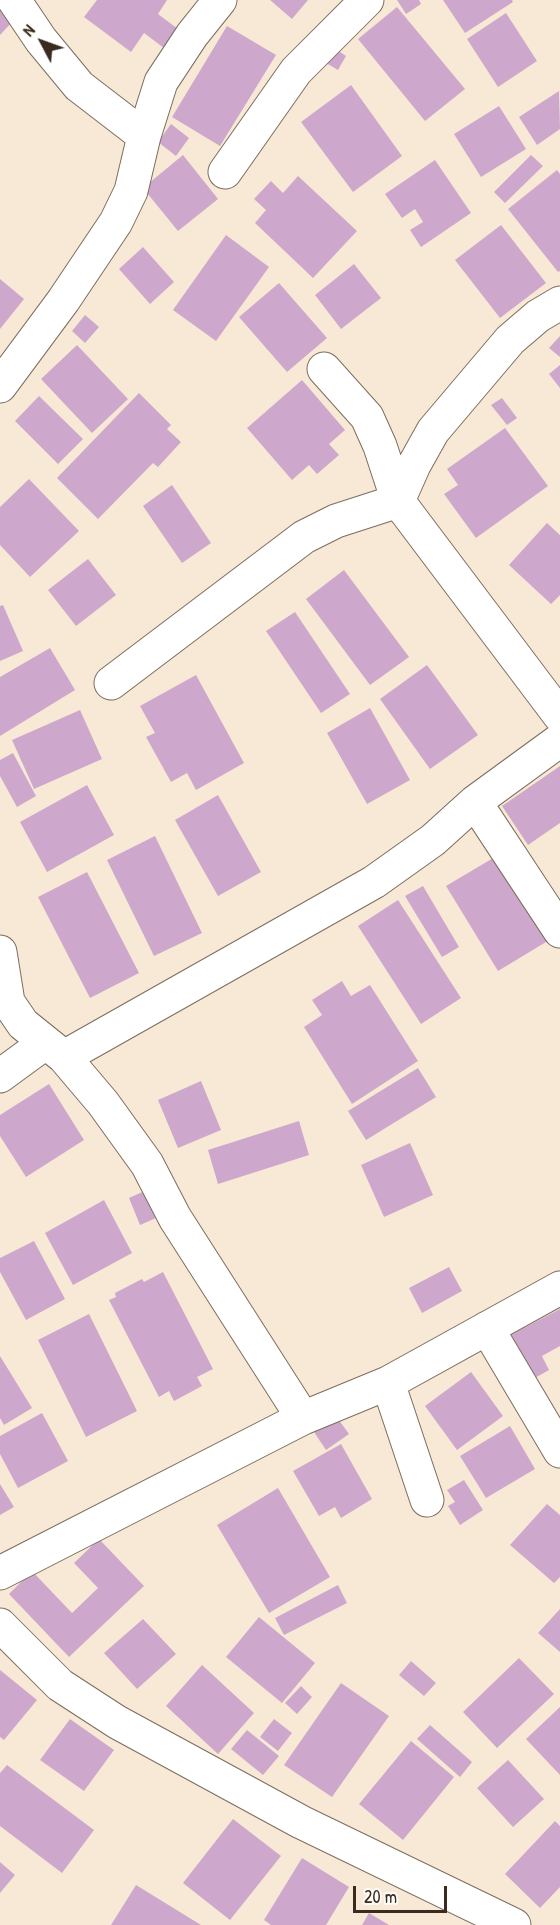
<!DOCTYPE html>
<html>
<head>
<meta charset="utf-8">
<style>
  body { margin:0 }
  #map { position:relative; width:560px; height:1925px; overflow:hidden; background:#f7e9d5; font-family:"Patrick Hand",sans-serif }
  canvas { display:block }
  .north { position:absolute; left:12px; top:12px; width:60px; height:60px; -webkit-text-stroke:4px #fdfcf7; paint-order:stroke; rotate:311deg; font-size:16px; font-weight:700; line-height:24px; text-align:center; color:#3b2a1e }
  .north::after { content:''; display:block; margin:auto; width:21px; height:27px; background:#3b2a1e; clip-path:polygon(50% 0,100% 100%,50% 72%,0 100%) }
  .scale { position:absolute; left:353px; top:1886px; width:94px; height:27px; box-sizing:border-box; border:3px solid #3b2a1e; border-top:0; padding-left:8px; font-size:18px; line-height:21px; white-space:nowrap; color:#3b2a1e; -webkit-text-stroke:4px #fdfcf7; paint-order:stroke }
</style>
</head>
<body>
<div id="map">
<canvas width="560" height="1925"></canvas>
<div class="north">N</div>
<div class="scale">20 m</div>
</div>
<script>
const c = document.querySelector('canvas').getContext('2d');
c.lineJoin = 'round';
function fill(path, color) { c.fillStyle = color; c.fill(path, 'evenodd'); }
function strokePath(path, color, width, dash) { c.strokeStyle = color; c.lineWidth = width; c.lineCap = dash ? 'butt' : 'round'; c.setLineDash(dash || []); c.stroke(path); }
fill(new Path2D(`
  M97,0H167L158,14L178,29L164,48L144,33L131,52L84,17Z
  M270,0H308L292,19Z
  M397,0H419L421,4L406,14Z
  M443,0H512L513,2L465,33Z
  M397,7L465,89L425,121L358,39Z
  M0,9L13,21L0,35Z
  M506,13L537,61L498,87L467,39Z
  M227,26L276,55L220,146L172,117Z
  M334,48L346,56L338,70L326,63Z
  M351,85L402,156L353,192L301,122Z
  M559,91L560,129L537,145L519,117Z
  M499,106L526,149L481,177L454,134Z
  M171,124L189,138L176,156L158,142Z
  M183,155L218,199L178,231L143,188Z
  M531,155L543,166L505,203L494,192Z
  M435,160L471,213L421,247L410,230L423,222L415,209L402,218L385,194Z
  M557,170L560,174V271L558,272L508,209Z
  M298,176L357,231L313,278L255,223L266,210L254,199L271,181L283,193Z
  M501,225L546,283L500,318L455,260Z
  M226,235L269,267L216,341L173,310Z
  M143,247L174,282L150,304L119,269Z
  M354,264L381,298L341,329L315,295Z
  M0,279L24,299L0,329Z
  M279,283L327,338L287,372L239,317Z
  M85,315L99,327L85,343L72,331Z
  M560,336V357L549,348Z
  M77,345L128,399L92,433L41,379Z
  M560,365V388L549,374Z
  M302,380L345,430L329,444L339,455L317,474L309,465L292,480L247,428Z
  M139,393L171,425L167,429L181,442L158,467L153,463L98,519L57,478Z
  M39,396L83,439L58,464L15,421Z
  M502,398L517,418L507,425L491,405Z
  M505,428L548,486L476,538L444,494L458,485L447,469Z
  M29,479L79,531L30,577L0,545V507Z
  M172,485L211,543L182,563L143,506Z
  M547,523L560,535V595L551,604L509,565Z
  M88,559L116,595L76,626L48,590Z
  M344,570L409,657L370,685L306,599Z
  M3,605L23,651L0,661V606Z
  M295,612L350,694L321,713L266,631Z
  M50,648L75,690L0,736V677Z
  M427,665L478,735L430,769L380,699Z
  M196,675L244,763L196,790L187,773L171,782L146,737L155,733L140,706Z
  M370,708L410,780L367,804L327,733Z
  M80,710L102,759L34,789L12,740Z
  M13,753L36,796L17,807L0,776V760Z
  M560,766V823L528,845L502,806Z
  M87,785L114,835L47,872L20,822Z
  M218,795L261,872L218,896L175,820Z
  M155,836L202,933L154,956L107,860Z
  M500,854L551,939L498,971L446,886Z
  M87,872L139,973L90,998L38,897Z
  M423,886L459,947L442,957L405,896Z
  M398,900L461,998L421,1024L358,926Z
  M342,981L351,996L370,985L418,1061L352,1104L304,1027L322,1015L312,1000Z
  M418,1068L436,1097L366,1140L348,1111Z
  M201,1081L221,1130L178,1148L158,1100Z
  M49,1084L84,1140L26,1177L0,1136V1115Z
  M299,1121L309,1155L218,1184L208,1150Z
  M410,1143L433,1195L384,1217L361,1165Z
  M151,1188L163,1215L140,1225L129,1198Z
  M104,1200L132,1253L73,1285L45,1233Z
  M34,1241L65,1299L26,1320L0,1272V1258Z
  M449,1267L462,1291L422,1313L409,1288Z
  M163,1272L213,1369L197,1377L202,1386L174,1401L169,1391L159,1397L109,1300L116,1297L115,1293L142,1279L144,1282Z
  M560,1309V1346L542,1356L549,1370L528,1382L505,1338Z
  M89,1314L137,1411L86,1437L38,1340Z
  M0,1356L32,1408L4,1425L0,1418Z
  M471,1372L503,1416L457,1450L425,1406Z
  M42,1413L68,1461L18,1488L0,1454V1436Z
  M336,1416L349,1434L326,1450L314,1432Z
  M510,1426L535,1469L486,1498L460,1456Z
  M341,1444L372,1499L341,1518L335,1507L319,1516L293,1471Z
  M464,1480L483,1510L460,1525L448,1506L455,1502L447,1490Z
  M0,1484L14,1507L0,1515Z
  M278,1488L330,1577L269,1613L217,1525Z
  M547,1504L560,1515V1577L554,1583L510,1545Z
  M99,1539L144,1586L69,1657L9,1594L32,1571L72,1613L98,1588L74,1563Z
  M338,1585L347,1603L284,1635L275,1618Z
  M560,1609V1652L538,1633Z
  M259,1617L315,1663L282,1703L226,1657Z
  M143,1619L176,1654L137,1689L104,1653Z
  M519,1658L554,1694L497,1748L463,1712Z
  M411,1661L436,1683L424,1696L399,1675Z
  M202,1665L254,1713L218,1754L166,1706Z
  M0,1670L37,1700L4,1740L0,1737Z
  M341,1683L389,1716L332,1797L284,1765Z
  M301,1686L312,1697L297,1714L285,1703Z
  M560,1707V1775L526,1739Z
  M70,1719L114,1750L84,1791L40,1760Z
  M274,1719L292,1733L278,1751L260,1737Z
  M430,1725L472,1762L460,1777L417,1739Z
  M247,1730L279,1756L263,1775L231,1749Z
  M411,1741L454,1777L403,1840L359,1804Z
  M508,1760L544,1799L513,1827L477,1788Z
  M7,1765L94,1830L62,1873L0,1826V1773Z
  M233,1819L281,1856L230,1920L183,1883Z
  M555,1821L560,1826V1887L540,1908L505,1874Z
  M302,1858L349,1887L326,1925H271L264,1920Z
  M0,1862L15,1875L0,1893Z
  M136,1885L201,1925H111Z
  M369,1913L389,1925H362Z`), '#cea8cc');
const minor = new Path2D(`
  M14,0L41,40L79,86L144,136
  M225,172L296,71L367,0
  M324,369L367,417L380,446L398,501L560,716
  M0,386L63,301L116,222L131,191L144,136L161,82L192,35L220,0
  M111,683L304,537L336,521L398,501L414,465L433,431L510,340L538,316L560,303
  M475,802L560,931
  M0,952L8,1002L23,1024L64,1057L103,1103L147,1164L175,1218L303,1418
  M64,1057L374,882L433,840L475,802L560,740
  M0,1076L45,1043
  M487,1328L560,1451
  M388,1383L427,1500
  M0,1573L303,1418L388,1383L560,1288
  M0,1625L60,1685L117,1722L301,1822L514,1925`);
strokePath(minor, '#7d6d5e', 35);
strokePath(minor, '#fff', 33);
</script>
</body>
</html>
